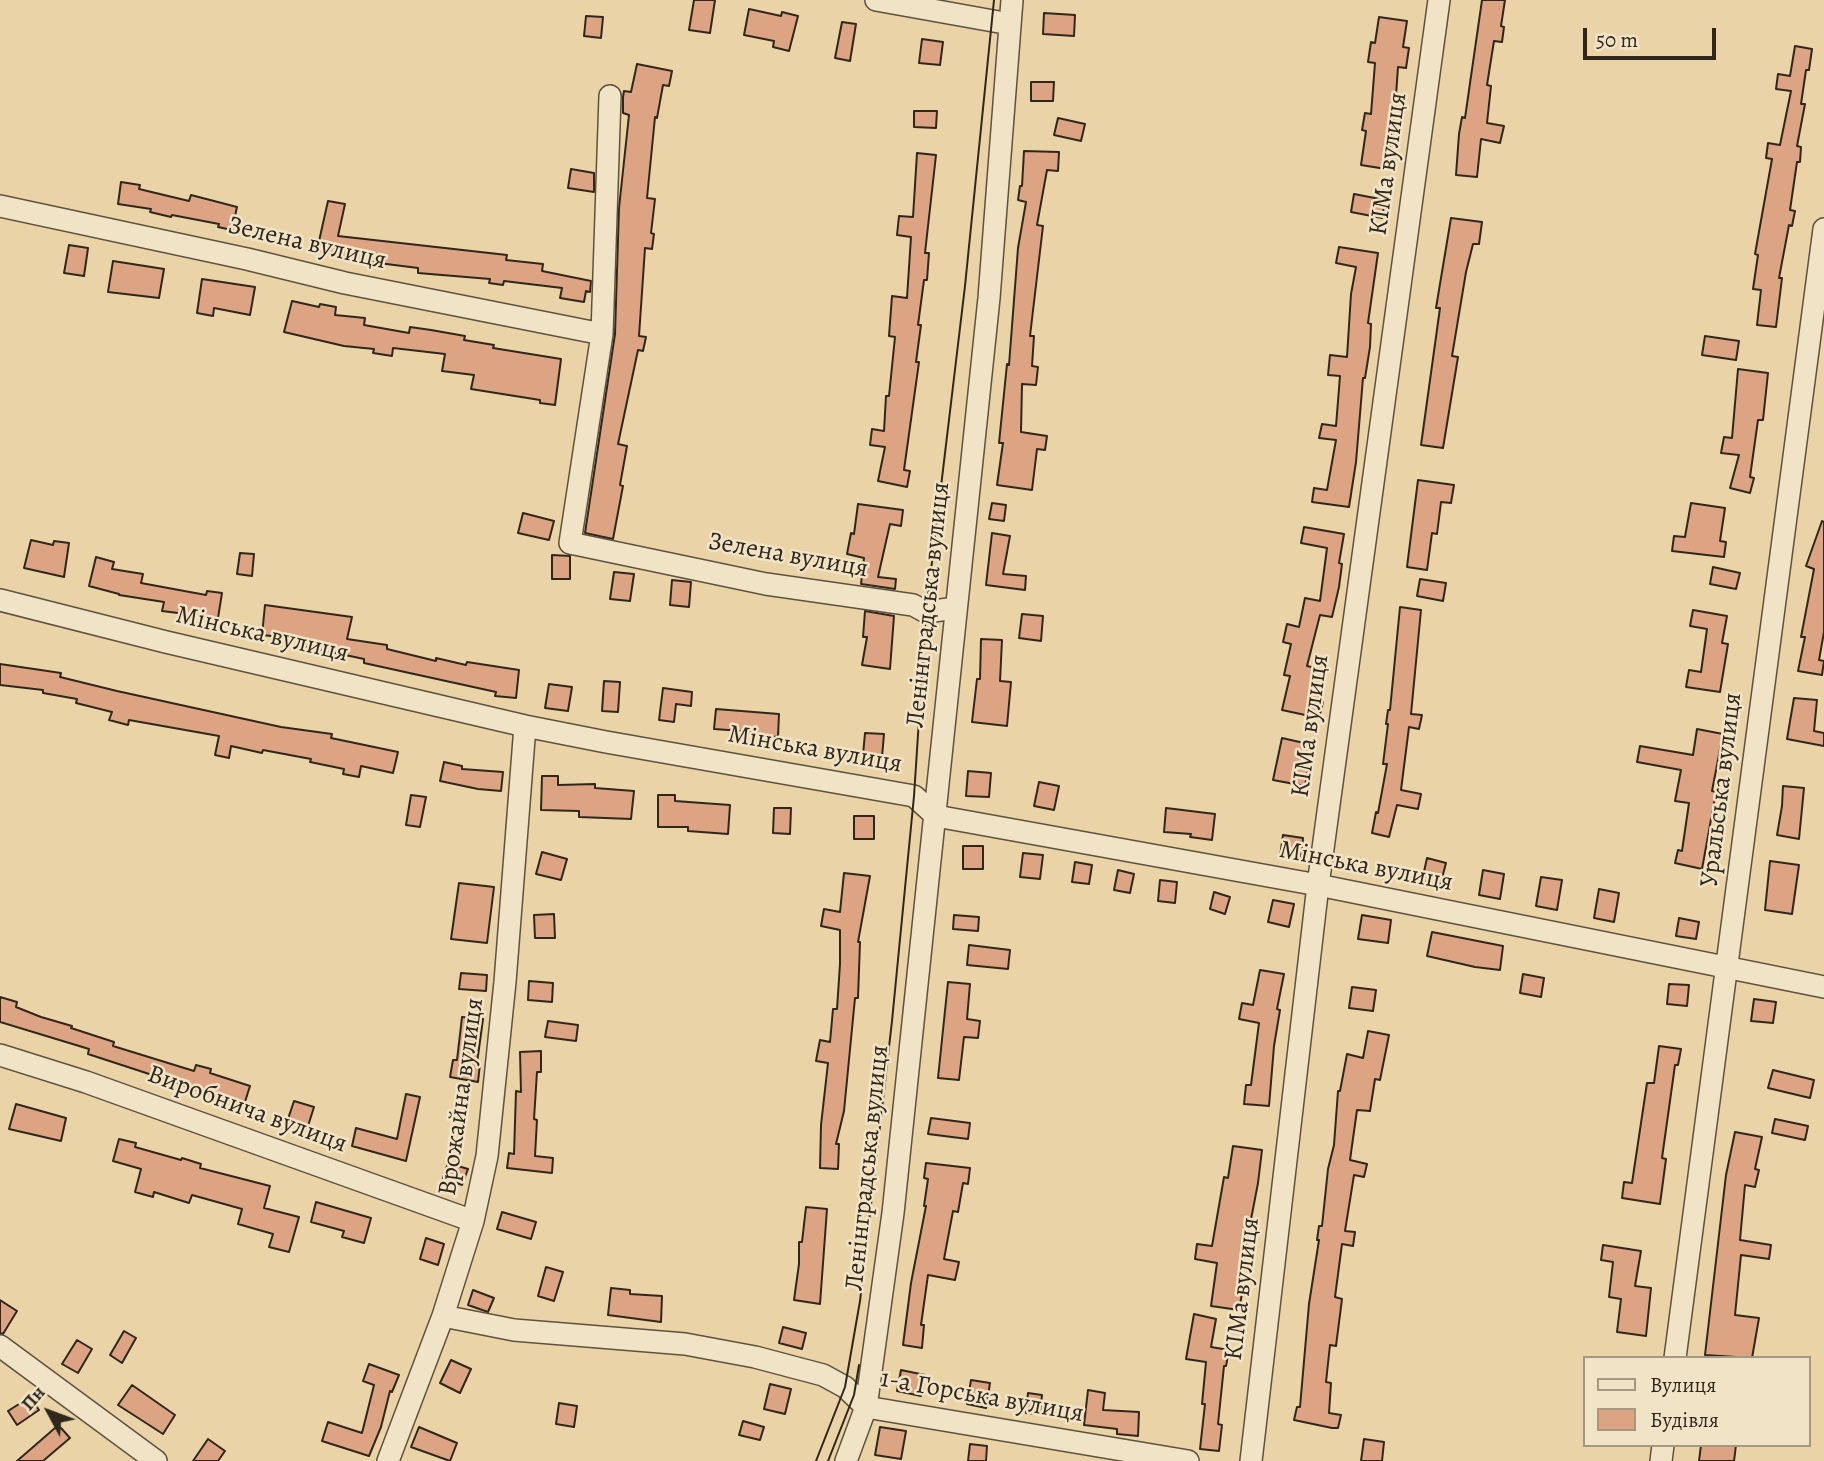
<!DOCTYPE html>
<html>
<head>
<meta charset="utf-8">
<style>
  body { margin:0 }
  #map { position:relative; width:1824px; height:1461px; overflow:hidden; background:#ead4a7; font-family:Alegreya,serif }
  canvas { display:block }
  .legend { position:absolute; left:1583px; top:1356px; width:228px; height:91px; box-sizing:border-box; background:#f1e3c6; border:2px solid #a49882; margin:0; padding:9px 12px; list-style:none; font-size:21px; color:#30271c }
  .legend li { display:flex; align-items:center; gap:14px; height:35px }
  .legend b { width:35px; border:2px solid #a49882 }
  .north { position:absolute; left:14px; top:1377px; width:70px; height:70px; -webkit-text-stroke:5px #f1e3c6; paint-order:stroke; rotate:311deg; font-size:19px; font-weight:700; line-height:28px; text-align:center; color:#30271c }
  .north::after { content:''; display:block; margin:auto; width:24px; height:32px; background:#30271c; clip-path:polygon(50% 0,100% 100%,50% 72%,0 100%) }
  .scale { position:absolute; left:1583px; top:28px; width:133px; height:32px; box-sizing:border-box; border:4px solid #30271c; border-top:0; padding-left:9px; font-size:21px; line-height:24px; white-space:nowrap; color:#30271c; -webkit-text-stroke:5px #f1e3c6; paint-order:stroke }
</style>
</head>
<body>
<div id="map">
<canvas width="1824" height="1461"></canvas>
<ul class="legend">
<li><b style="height:9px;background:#f1e3c6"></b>Вулиця</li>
<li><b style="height:19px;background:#dca483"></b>Будівля</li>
</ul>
<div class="north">Пн</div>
<div class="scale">50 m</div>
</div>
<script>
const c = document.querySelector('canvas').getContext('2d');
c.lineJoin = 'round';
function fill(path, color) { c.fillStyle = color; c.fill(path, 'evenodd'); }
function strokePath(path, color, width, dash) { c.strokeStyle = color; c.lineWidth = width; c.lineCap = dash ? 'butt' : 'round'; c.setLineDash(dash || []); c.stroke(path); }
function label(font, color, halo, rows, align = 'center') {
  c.font = font + ' Alegreya,serif'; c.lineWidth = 5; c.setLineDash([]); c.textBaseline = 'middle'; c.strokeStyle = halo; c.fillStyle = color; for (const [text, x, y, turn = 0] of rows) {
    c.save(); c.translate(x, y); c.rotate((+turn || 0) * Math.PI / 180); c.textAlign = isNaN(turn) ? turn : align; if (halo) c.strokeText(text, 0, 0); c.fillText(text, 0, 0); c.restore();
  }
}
const building = new Path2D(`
  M694,0H715L710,33L689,30Z
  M1482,0H1505L1501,26L1504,27L1502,42L1494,41L1487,85L1491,86L1487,123L1504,126L1500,143L1481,139L1477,177L1456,175L1459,134L1462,117L1465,118Z
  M749,9L781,16L782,12L798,16L789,51L773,47L774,41L744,35Z
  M1044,13L1075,15L1074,36L1043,34Z
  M586,16L603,17L601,38L584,36Z
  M1379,17L1407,21L1403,47L1409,48L1406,68L1398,67L1395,110L1386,169L1361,165L1366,131L1362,130L1365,113L1371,114L1375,63L1368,62L1371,42L1375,43Z
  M842,22L856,24L850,61L835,58Z
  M922,39L943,42L940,65L919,63Z
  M1795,46L1812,49L1809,70H1806L1801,104H1805L1797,146L1801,147L1800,162H1797L1790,210L1795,211L1792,226L1789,225L1779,278H1782L1776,327L1757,325L1761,290L1753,289L1758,255L1755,254L1772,159L1766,158L1768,143L1780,145L1791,91L1776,89L1778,74L1790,76Z
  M637,64L672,71L669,86L663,85L657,118L655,117L647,198L655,199L651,233L654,234L652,249L645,248L639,336L646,337L643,351L638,350L618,444L627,446L620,485L623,486L613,539L585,533L615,334L619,208L629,115L623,113V97L624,91L631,92Z
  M1031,82H1054L1053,101H1031Z
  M914,111H937L936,128L914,127Z
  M1058,118L1085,124L1081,141L1054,135Z
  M1024,151L1059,152L1058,171L1047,170L1037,225L1043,226L1030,336H1034L1032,366L1038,367L1036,385L1022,384L1021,432L1047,436L1045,450L1037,449L1032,490L997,485L1003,443H999L1007,364L1009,365L1018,248L1026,202L1018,200L1020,186H1022Z
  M917,153L936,155L925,253H929L927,280H924L918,325H921L916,362H919L904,470L910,471L907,487L878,481L885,447L870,445L872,429L884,431L886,396H889L895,337L889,336L892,296L907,298L911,237L897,235L899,216L913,217Z
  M571,169L594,173V192L568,188Z
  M121,182L140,185L139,189L189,201L191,195L237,207L232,230L218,227L219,224L172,215L171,217L150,212L151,209L118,204Z
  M1354,194L1385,200L1382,218L1351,212Z
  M328,201L345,204L338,236L507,255L506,260L543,264L542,271L591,281L590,292L586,291L584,302L560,298L562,288L504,281L503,285L489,283L490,279L418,273V268L355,260L317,250Z
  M1451,218L1482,222L1479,244H1473L1466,272L1452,356L1458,357L1443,448L1421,445L1440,308H1436Z
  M69,245L88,248L84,276L64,273Z
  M1339,247L1378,253L1368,323L1371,324L1370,347L1365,378H1363L1356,462L1349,507L1312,502L1314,488L1327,490L1336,440L1319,438L1322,424L1336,426L1340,376L1328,375L1330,355L1347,357L1351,294L1356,267L1336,263Z
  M113,261L164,269L159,298L108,292Z
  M202,279L255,287L250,315L214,308L213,316L197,313Z
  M292,301L319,307L320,304L336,307L335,315L365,318L364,325L409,333L410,327L431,330L465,336L464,340L494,345L493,348L561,359L555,405L540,403V400L471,389L474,375L442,371L445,354L393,348L392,356L373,353L374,349L344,346L284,332Z
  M1705,336L1739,341L1736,360L1702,355Z
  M1738,369L1768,373L1763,420H1758L1750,477L1754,478L1750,493L1730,488L1739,455L1721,453L1724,437L1732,438Z
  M1418,480L1454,485L1451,503L1441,502L1437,534L1432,533L1427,570L1407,567Z
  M992,503L1006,505L1004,521L989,519Z
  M1691,503L1725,508L1720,541L1726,542L1724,557L1672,551L1674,536L1685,537Z
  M858,504L903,510L901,526L890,524L878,577L896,579L895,589L861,584L864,558L847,554L851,533L854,534Z
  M523,513L554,521L549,540L518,533Z
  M1822,521L1824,522V632L1819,660L1824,661L1822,675L1798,671L1805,637H1801L1814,569L1806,566Z
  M1304,527L1344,534L1339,563L1342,564L1339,587L1332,617L1320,615L1307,666L1325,670L1318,701L1323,702L1319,718L1282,710L1290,676L1284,675L1291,644L1283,642L1287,624L1299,627L1305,598L1320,601L1327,548L1301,543Z
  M992,533L1010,536L1003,574L1026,576L1025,590L986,585Z
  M31,540L53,545L54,541L69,543L64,577L24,568Z
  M240,553L254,554L252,576L237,574Z
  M552,555L570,556V579H552Z
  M96,557L114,562L112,569L143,574L141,583L206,595L207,591L222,593L218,618L162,611L164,602L119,595V594L89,586Z
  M1713,567L1740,573L1736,589L1710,584Z
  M614,572L634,574L630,601L610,599Z
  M1420,579L1446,583L1443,601L1417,596Z
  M672,580L691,582L689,607L670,605Z
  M265,605L352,617L347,639L387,645V649L436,661V658L466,665L467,662L519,670L516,698L495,696L496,692L364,663V659L298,645L299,639L262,635Z
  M1400,607L1421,610L1411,714L1422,715L1419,729L1409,727L1401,790L1421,794L1418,809L1397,805L1389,837L1372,833L1376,812L1378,813L1387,764H1383L1388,724H1386L1388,710H1390Z
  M1693,610L1727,616L1722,643L1728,644L1720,692L1686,687L1689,670L1701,672L1707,629L1690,626Z
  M865,611L894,616L890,669L862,665L867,637H863Z
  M1022,614L1043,616L1041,641L1019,638Z
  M981,639L1002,640L1000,681L1011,682L1007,726L972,722L977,679H980Z
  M0,664L61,673L60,677L117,691L281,727L332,734L331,738L398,752L393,773L361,766L359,777L343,774L344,769L310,762L311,759L263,750L262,753L231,746L229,758L215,755L219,736L129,720L128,725L109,720L112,712L76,703L77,699L43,693V690L0,685Z
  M604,681L620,682L618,712L602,711Z
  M549,684L572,687L568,711L545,708Z
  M663,688L692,692L691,706L676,704L674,722L659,720Z
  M1794,698L1817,700L1814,731L1824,733V746L1787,739Z
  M716,709L779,714L778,737L756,735V732L714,729Z
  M1697,729L1723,734L1712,791L1716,792L1702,869L1675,863L1678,850L1682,851L1689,803L1675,801L1681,770L1637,762L1640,746L1693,755Z
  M865,733L884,734L882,757L863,755Z
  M1282,738L1313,745L1305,786L1273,780Z
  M444,762L462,766V769L503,772L501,791L478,789L440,781Z
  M968,771L991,773L989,797L966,796Z
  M542,776H558V785L595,784V788L634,791L631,819L579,817V811L541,810Z
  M1039,782L1059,786L1054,810L1034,806Z
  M1783,786L1804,788L1799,839L1777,835L1782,806Z
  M411,795L426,797L420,827L406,825Z
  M658,795H675V801L730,805L728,834L688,831V827H658Z
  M774,808H791L790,834L773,833Z
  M1166,808L1215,814L1212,840L1190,837L1191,834L1164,832Z
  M854,816H874V839H854Z
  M1283,835L1303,838L1301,859L1280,857Z
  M963,846H983V869H963Z
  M542,852L567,859L561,880L536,874Z
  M1023,853L1043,855L1040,879L1020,877Z
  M1427,858L1446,863L1440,886L1422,881Z
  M1770,861L1799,865L1792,914L1765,910Z
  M1075,862L1092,865L1089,884L1072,882Z
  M1118,870L1134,874L1130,893L1114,890Z
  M1483,870L1504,874L1500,899L1479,895Z
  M844,873L870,876L858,942H860L858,998H855L844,1111L836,1144H839L838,1169L820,1168L821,1125L828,1063L816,1061L820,1040L830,1042L833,1009H837L840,964V930L821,926L824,909L840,912Z
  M1541,877L1562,880L1557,910L1536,906Z
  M1160,880L1177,882L1175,903L1158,901Z
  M459,883L494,887L487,943L451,939Z
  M1599,889L1619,893L1614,922L1594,918Z
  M1214,892L1230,897L1225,914L1210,909Z
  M1273,900L1294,904L1289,927L1268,922Z
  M554,914L555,938H535L534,915Z
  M954,915L979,917L978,931L953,929Z
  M1362,915L1391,920L1388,943L1358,939Z
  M1679,918L1699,922L1696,939L1676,936Z
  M1432,932L1503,946L1500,970L1475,967L1427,956Z
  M969,945L1010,950L1008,969L967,965Z
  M1260,970L1284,974L1277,1009L1280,1010L1274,1046L1269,1106L1244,1104L1246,1085H1251L1259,1023L1239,1019L1242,1003L1253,1005Z
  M461,973L487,975L486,991L459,989Z
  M1523,974L1544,978L1541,997L1520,993Z
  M529,981L553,983L552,1002L528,1000Z
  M948,982L970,984L967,1019L980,1021L978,1038L964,1037L959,1080L938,1078Z
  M1669,984L1689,985L1687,1006L1667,1004Z
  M1352,987L1376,990L1373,1011L1349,1008Z
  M0,997L17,1002L16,1007L41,1017L72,1026L71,1028L114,1042L113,1046L194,1071L196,1065L211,1069L210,1073L250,1086L244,1105L88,1054L89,1049L0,1022Z
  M1754,999L1776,1002L1773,1023L1751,1021Z
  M462,1017L483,1019L477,1063L480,1064L478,1082L450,1077L453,1060H457Z
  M548,1021L578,1025L576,1041L545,1037Z
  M1368,1031L1389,1035L1380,1080L1375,1079L1370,1111L1357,1110L1350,1160L1367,1164L1364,1177L1354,1175L1345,1231L1355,1232L1353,1246L1342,1244L1335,1297L1342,1299L1336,1346L1330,1345L1326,1382L1331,1383L1329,1413L1341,1415L1338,1428H1332L1294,1420L1297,1407H1300L1309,1304L1319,1240H1317L1319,1226H1322L1328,1169L1334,1145L1338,1091H1340L1347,1054L1363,1058Z
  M1659,1046L1681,1049L1678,1065H1675L1662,1158L1666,1159L1660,1204L1622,1198L1624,1182L1632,1183L1647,1083H1654Z
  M541,1051V1072H537L534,1119L537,1120L535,1156L553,1158L552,1173L507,1168L509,1153L514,1154L516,1091L521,1092L520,1052Z
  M1773,1070L1814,1080L1810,1098L1768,1088Z
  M406,1094L420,1097L406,1161L352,1146L356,1128L397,1139Z
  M294,1101L314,1107L308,1126L288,1119Z
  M16,1104L66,1118L61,1141L9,1129Z
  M931,1118L970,1123L968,1139L928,1134Z
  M1775,1119L1808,1126L1805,1140L1772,1133Z
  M1735,1132L1762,1137L1755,1169L1759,1170L1755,1187L1745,1185L1740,1240L1771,1245L1769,1259L1741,1255L1735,1315L1759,1318L1752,1358L1705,1355L1726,1175Z
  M119,1139L136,1143L135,1147L181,1160L182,1158L201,1164L200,1168L270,1186L264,1208L299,1217L289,1252L269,1247L273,1234L238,1224L242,1209L192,1195L189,1203L154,1192L153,1197L135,1192L141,1169L113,1161Z
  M1233,1146L1262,1150L1258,1183L1238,1287L1243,1288L1239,1310L1211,1306L1217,1263L1195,1259L1197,1244L1212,1246L1224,1177L1228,1178Z
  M448,1163L468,1169L462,1185L443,1178Z
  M926,1163L970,1168L968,1184L963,1183L958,1212L953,1211L944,1259L959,1262L955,1280L928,1275L921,1325H924L922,1348L903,1345L911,1283L926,1206H924L928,1179L924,1178Z
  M316,1202L371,1218L364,1243L342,1237L344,1231L311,1222Z
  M806,1207L827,1209L820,1304L794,1300L799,1264V1242H802Z
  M502,1212L536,1222L531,1239L497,1229Z
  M426,1238L444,1244L438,1265L420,1259Z
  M1603,1245L1641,1251L1635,1286L1651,1288L1646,1336L1617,1332L1621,1299L1609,1297L1613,1262L1601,1260Z
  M546,1267L563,1272L554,1301L538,1296Z
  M611,1288L630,1290V1294L662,1296L661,1322L608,1315Z
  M473,1290L494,1298L488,1312L468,1305Z
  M0,1300L17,1311L3,1334L0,1333Z
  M1194,1314L1216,1319L1211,1347L1229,1350L1226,1366H1224L1218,1424L1222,1425L1219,1451L1200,1449L1205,1404H1202L1206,1362L1186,1359Z
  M783,1327L806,1333L802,1349L779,1343Z
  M124,1331L136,1338L122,1363L110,1355Z
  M77,1340L92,1349L78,1373L62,1364Z
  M451,1360L471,1369L460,1393L440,1383Z
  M369,1364L399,1375L392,1392L390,1391L381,1427L369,1456L322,1441L328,1422L362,1433L374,1385L363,1381Z
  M901,1370L925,1375L921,1396L897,1391Z
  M971,1380L990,1383L986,1408L967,1404Z
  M770,1384L791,1389L785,1414L764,1409Z
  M132,1385L175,1415L163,1434L118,1405Z
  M1088,1390L1105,1393L1103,1410L1139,1412L1138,1436L1117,1434V1429L1084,1425Z
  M1028,1393L1042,1395L1040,1414L1026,1413Z
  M30,1397L39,1410L17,1425L8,1411Z
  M559,1403L577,1406L574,1427L556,1424Z
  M743,1421L764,1427L760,1440L739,1435Z
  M419,1427L457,1443L450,1461L411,1447Z
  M880,1427L906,1431L901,1459L875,1455Z
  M55,1428H61L70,1438L43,1461H17Z
  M208,1439L225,1451L218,1461H193Z
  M1364,1439L1384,1442L1382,1461H1361Z
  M970,1444L987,1446L986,1461H968Z
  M1701,1445H1736L1734,1461H1699Z`);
fill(building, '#dca483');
strokePath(building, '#30271c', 2);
const minor = new Path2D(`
  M876,0L1010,24
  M0,206L247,259L345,283L602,334L570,543L766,584L913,605L926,612L956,608
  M602,334L610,96
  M0,600L166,642L525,726L606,742L914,796L936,816L1318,885L1824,987
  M0,1055L86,1082L473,1221
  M443,1316L514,1330L685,1344L755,1357L823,1375L845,1387L866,1407L1188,1461
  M0,1346L156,1461
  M1675,1358L1824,229
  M388,1461L443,1316L473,1221L487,1156L505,982L525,726
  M846,1461L866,1407L893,1213L989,298L1012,0
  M1251,1461L1318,885L1439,0
  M1661,1461L1663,1445`);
strokePath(minor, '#5e523f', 24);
strokePath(minor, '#f1e3c6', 21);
strokePath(new Path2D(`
  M816,1461L845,1387L860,1301L892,1021L914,796L926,612L965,286L994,0
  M828,1461L854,1395L859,1365`), '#30271c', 2);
label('26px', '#30271c', '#f1e3c6', [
  ["КІМа вулиця",1389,164,-82],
  ["Зелена вулиця",307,244,13],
  ["Зелена вулиця",788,556,10],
  ["Ленінградська вулиця",929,605,-84],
  ["Мінська вулиця",262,635,13],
  ["КІМа вулиця",1311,726,-82],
  ["Мінська вулиця",815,750,10],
  ["Уральська вулиця",1722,790,-83],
  ["Мінська вулиця",1366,867,11],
  ["Врожайна вулиця",462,1097,-82],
  ["Виробнича вулиця",247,1110,20],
  ["Ленінградська вулиця",868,1168,-84],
  ["КІМа вулиця",1243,1289,-83],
  ["1-а Горська вулиця",982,1397,10]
]);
</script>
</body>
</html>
